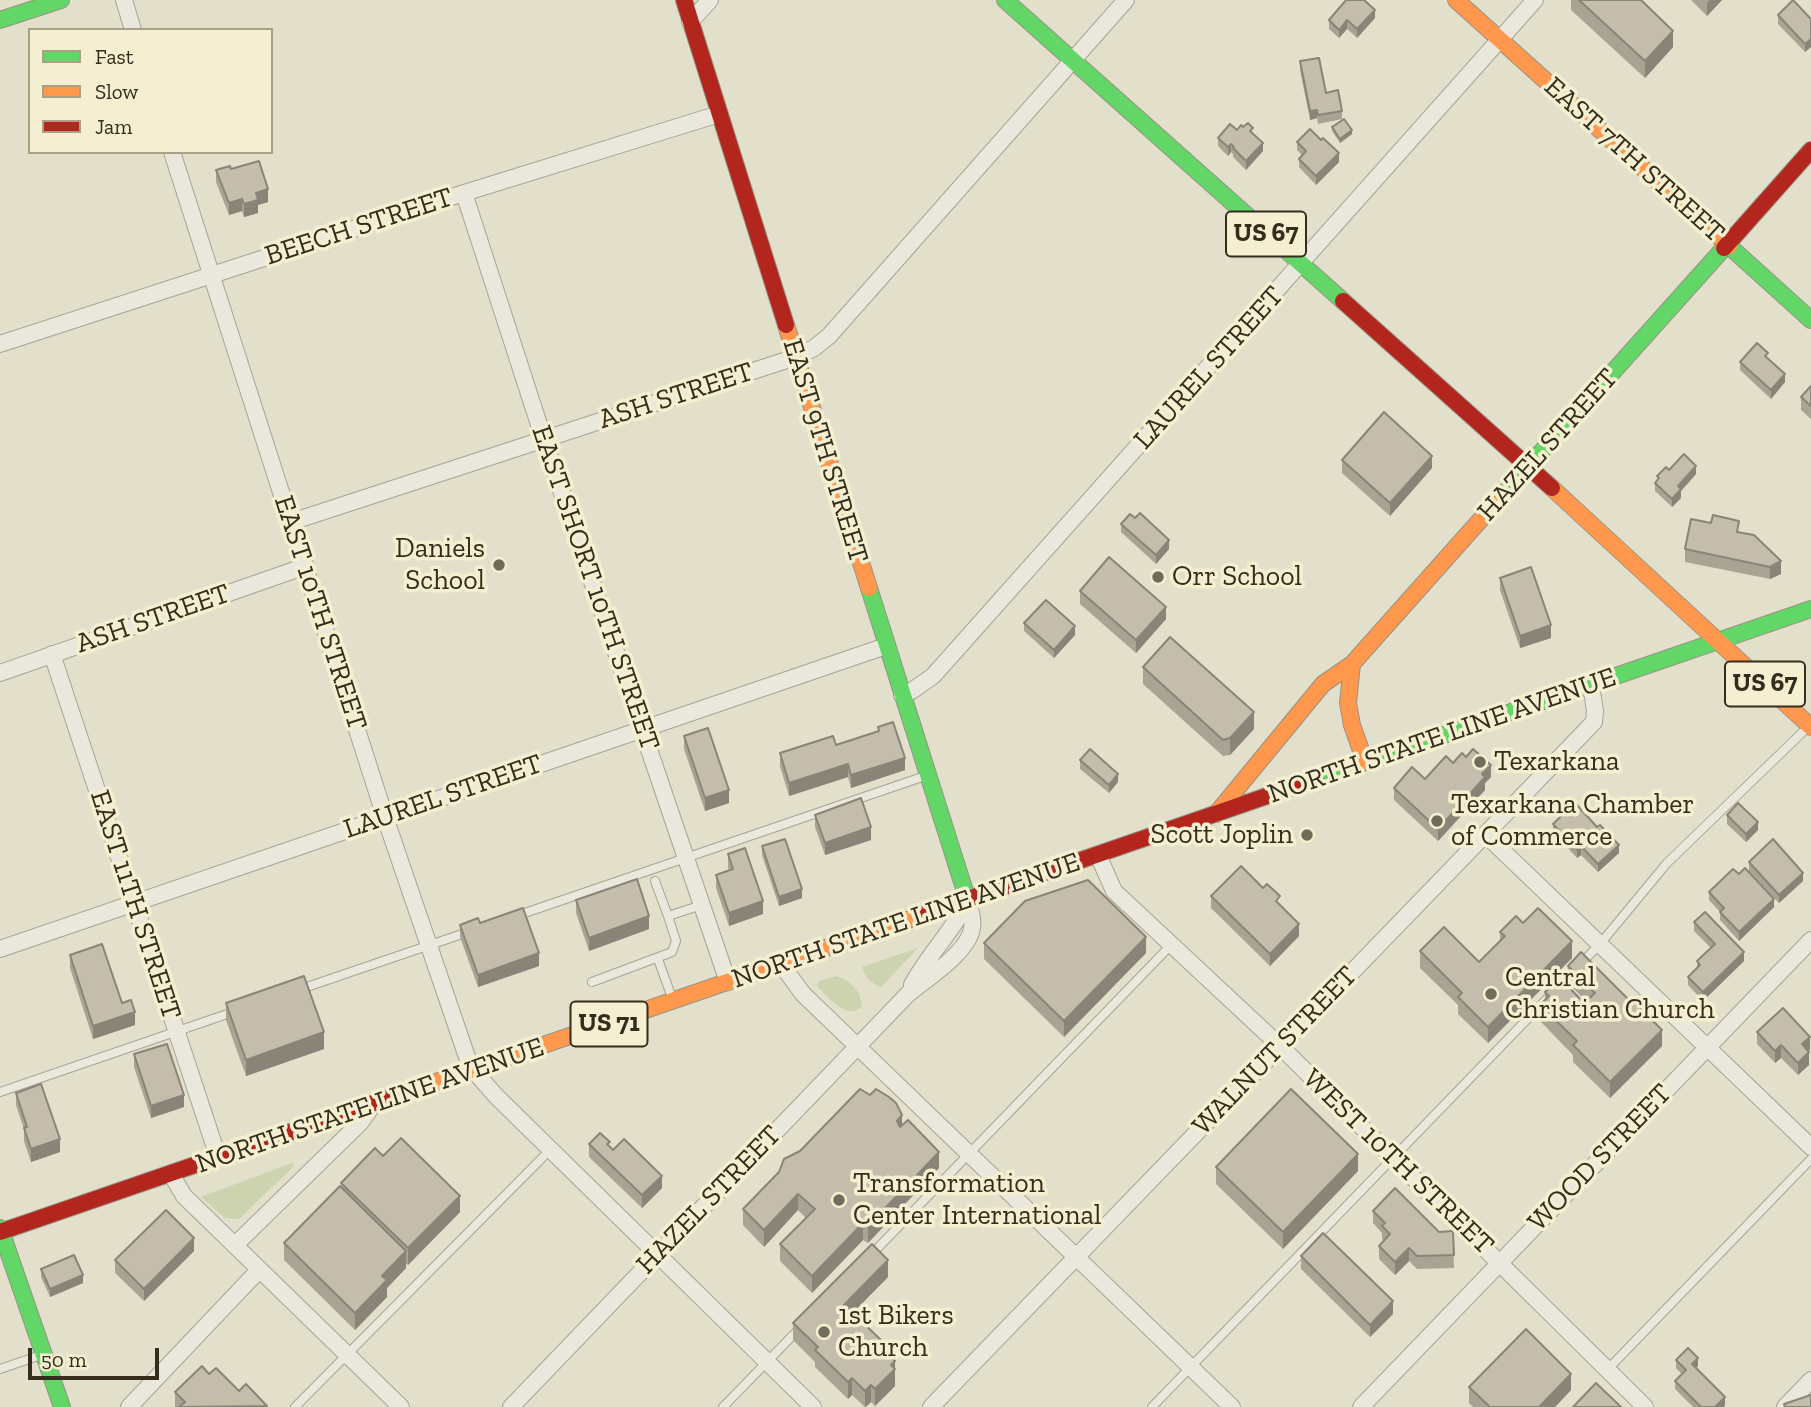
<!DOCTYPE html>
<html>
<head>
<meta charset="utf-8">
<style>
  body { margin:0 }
  #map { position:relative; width:1811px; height:1407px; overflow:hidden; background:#e2dfcb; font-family:"Zilla Slab",serif }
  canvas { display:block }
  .legend { position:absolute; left:28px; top:28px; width:245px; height:126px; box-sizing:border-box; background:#f3efd0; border:2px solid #a7a188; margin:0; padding:9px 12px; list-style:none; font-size:21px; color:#352c1d }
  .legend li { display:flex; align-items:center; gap:14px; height:35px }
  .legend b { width:35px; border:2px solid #a7a188 }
  .scale { position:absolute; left:28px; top:1348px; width:131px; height:32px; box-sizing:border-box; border:4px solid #352c1d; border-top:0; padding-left:9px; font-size:21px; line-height:24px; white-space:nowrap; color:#352c1d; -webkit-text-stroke:5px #f3efd0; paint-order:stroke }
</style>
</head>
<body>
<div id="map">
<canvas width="1811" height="1407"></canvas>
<ul class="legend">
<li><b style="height:9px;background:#63d668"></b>Fast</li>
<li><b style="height:9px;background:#ff974d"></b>Slow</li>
<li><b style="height:9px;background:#b3261e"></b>Jam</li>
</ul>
<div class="scale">50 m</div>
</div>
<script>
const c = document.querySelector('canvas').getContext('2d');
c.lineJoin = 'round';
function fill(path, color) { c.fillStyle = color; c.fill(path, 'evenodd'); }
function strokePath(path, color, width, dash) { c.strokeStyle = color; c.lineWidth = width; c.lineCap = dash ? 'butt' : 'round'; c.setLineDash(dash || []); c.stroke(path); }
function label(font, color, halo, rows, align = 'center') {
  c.font = font + ' "Zilla Slab",serif'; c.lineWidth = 7; c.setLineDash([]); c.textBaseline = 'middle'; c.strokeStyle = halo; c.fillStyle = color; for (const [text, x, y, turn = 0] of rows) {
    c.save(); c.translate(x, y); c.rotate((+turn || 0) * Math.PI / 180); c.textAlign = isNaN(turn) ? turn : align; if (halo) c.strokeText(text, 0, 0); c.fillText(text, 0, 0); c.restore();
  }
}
fill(new Path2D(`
  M918,948L881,987C870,983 866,977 862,967Z
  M836,976C850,980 861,991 862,1006C848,1022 828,997 817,986L819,981Z
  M294,1162L293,1167L239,1219L225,1218L201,1197Z`), '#cdd3ae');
const lane = new Path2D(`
  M655,881L668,916L702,905
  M516,916L928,775
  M658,959L672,998
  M592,982L672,952L676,941L668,916
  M298,990L468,932
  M0,1092L236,1011
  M869,1257L1172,944
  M0,1369L44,1354
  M1608,1369L1811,1159
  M295,1407L551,1149
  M723,1407L799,1329
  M1152,1407L1600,944L1667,863L1808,727`);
const street = new Path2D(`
  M124,0L133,30
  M690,22L710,0
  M172,152L385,817L467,1057L474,1071L496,1096L813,1407
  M464,193L544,440L728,982
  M0,344L464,193L719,114
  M291,522L796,357L814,348L829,336L1126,0
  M52,654L218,1157
  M0,673L306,566
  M902,695L913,690L933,676L1535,0
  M1486,835L1811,1147
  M1098,855L1114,891L1280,1046L1645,1407
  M0,949L886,646
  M781,964L803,994L1232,1407
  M912,985C928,955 952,932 968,901
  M171,1174L184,1196L401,1407
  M235,1245L360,1123L373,1105
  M129,1407L259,1270
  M511,1407L908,994C926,979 969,952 972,928C974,919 970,910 968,901
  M931,1407L1594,722L1595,711L1591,685
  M1361,1407L1811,940
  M1785,1407L1811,1380`);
const fast = new Path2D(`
  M1005,0L1343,301
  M0,20L61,0
  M1729,246L1811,320
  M1499,499L1724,248
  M869,588L968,901
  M1316,779L1811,609
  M0,1228L62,1407`);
const slow = new Path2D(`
  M1456,0L1729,246
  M786,325L869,588
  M1552,488L1811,727
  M1365,762L1352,725L1348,703L1352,664L1499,499
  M1216,814L1323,684L1352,664
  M398,1095L922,915`);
const jam = new Path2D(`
  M684,0L786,325
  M1724,248L1811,150
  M1343,301L1552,488
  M922,915L1316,779
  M0,1232L398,1095`);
strokePath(lane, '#a7a395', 10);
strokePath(street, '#a7a395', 18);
strokePath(fast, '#979384', 18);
strokePath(slow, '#979384', 18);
strokePath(jam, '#979384', 18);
strokePath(lane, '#eae8dc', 8);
strokePath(street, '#eae8dc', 16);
strokePath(fast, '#63d668', 16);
strokePath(slow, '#ff974d', 16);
strokePath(jam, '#b3261e', 16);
fill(new Path2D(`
  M1571,0H1641L1673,47L1645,78L1571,10Z
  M1691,0H1722L1707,16Z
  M1778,15L1811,19V47L1805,52L1778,24Z
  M1375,18L1357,38L1347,29L1339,38L1329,29V20Z
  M1300,61L1342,111V119L1318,124L1317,118L1310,120L1300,70Z
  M1332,127L1352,134L1340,143L1332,131Z
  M1237,130L1253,134L1263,151L1246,170L1233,157V154L1231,152L1228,156L1218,146V138Z
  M1297,142L1339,162L1316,185L1299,167V159L1302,155L1297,150Z
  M231,169L268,202L258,205V213L244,217L242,211L229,215L216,182V170Z
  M1768,359L1785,382L1771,399L1740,370V362Z
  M1811,386V419L1801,410V397Z
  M1342,460L1432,468L1390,516L1342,473Z
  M1669,470L1696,474L1681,491V498L1672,507L1655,491V483L1657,481V476Z
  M1135,518L1169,549L1156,564L1121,532V524Z
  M1711,523L1739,532L1781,574L1770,579L1685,562V549Z
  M1500,578L1551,638L1520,648L1500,590Z
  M1080,591L1166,619L1136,653L1080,604Z
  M1024,623L1075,635L1054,658L1024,631Z
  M1143,667L1254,729L1230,755L1223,756L1143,684Z
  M878,727L905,770L851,788L848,777L789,796L780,766V753L836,745L878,732Z
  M684,736L729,803L705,811L684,749Z
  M1466,757L1491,777L1485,783V790L1438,841L1394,800V788L1425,779L1453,763Z
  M1080,760L1118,782L1109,793L1080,769Z
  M815,815L871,840L825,855L815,827Z
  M1727,815L1758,830L1746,842L1727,824Z
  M1553,824L1597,827L1619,853L1598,872L1581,855L1577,858L1553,832Z
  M762,846L802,898L779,906L762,855Z
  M728,854L763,914L729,926L716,888V875L729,871L728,867Z
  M1749,862L1803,881L1779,903L1749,871Z
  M1709,892L1774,907L1739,941L1720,920V912L1709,900Z
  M1211,896L1280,905L1299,936L1270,966L1211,908Z
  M576,900L649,929L589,951L576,913Z
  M1694,922L1744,961L1703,1001L1688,985V977L1697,968V961L1711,948L1694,931Z
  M1523,923L1572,958L1488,1043L1458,1014V1005L1420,968V951L1479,962L1500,941V932Z
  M460,925L539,966L478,987L460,937Z
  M984,943L1146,953L1064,1037L984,959Z
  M70,955L122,1003L135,1025L93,1039L70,968Z
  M1568,966L1662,1046L1610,1098L1573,1062V1055L1540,1021V1005L1545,1000V992L1558,988L1584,1003L1586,1001L1568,983Z
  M226,1003L324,1049L246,1076L226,1020Z
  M1757,1032L1810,1049L1808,1051L1809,1065L1798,1075L1781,1058L1775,1063L1757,1044Z
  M134,1054L184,1107L151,1118L134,1067Z
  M16,1093L60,1152L31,1162L24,1141V1129L16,1105Z
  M902,1125L939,1168L868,1243L863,1240L812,1293L780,1261V1244L806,1218L798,1210L764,1247L743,1225V1209Z
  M589,1144L610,1147L662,1188L642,1208L589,1157Z
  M383,1156L460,1212L408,1265L406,1264V1268L387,1288V1297L355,1330L284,1260V1243L341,1187V1183Z
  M1216,1167L1358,1171L1283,1249L1216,1184Z
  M1373,1211L1439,1232L1453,1231L1454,1268L1417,1269L1409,1261L1395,1275L1379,1259V1246L1384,1241L1382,1239V1233L1373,1223Z
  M194,1251L144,1301L115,1273V1260Z
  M1301,1256L1393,1314L1370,1337L1301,1269Z
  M41,1269L83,1283L50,1297L41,1277Z
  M888,1277L849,1316L895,1361V1386L875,1406L871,1402L866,1407H865L852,1395L848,1399L815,1367V1362L793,1340V1323Z
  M1676,1360L1698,1366L1696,1368L1725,1405L1724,1407H1693L1675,1389V1381L1682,1374L1676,1368Z
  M209,1374L239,1391L267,1407H175V1392Z
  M1469,1387L1571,1390L1555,1407H1473L1469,1403Z`), '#a9a394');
fill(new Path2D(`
  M1710,0H1722L1707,16V3Z
  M1375,10V18L1357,38V29Z
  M1347,20V29L1339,38V30Z
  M1673,31V47L1645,78V61Z
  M1811,39V47L1805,52V44Z
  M1317,110V118L1310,120V111Z
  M1352,130V134L1340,143V139Z
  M1263,143V151L1246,170V161Z
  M1231,144V152L1228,156V147Z
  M1339,153V162L1316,185V176Z
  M268,189V202L258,205V213L244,217V204L256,193Z
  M242,199V211L229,215V203Z
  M1785,374V382L1771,399V390Z
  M1432,456V468L1390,516V503Z
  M1696,466V474L1681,491V498L1672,507V499L1678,486Z
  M1169,540V549L1156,564V555Z
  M1781,561V574L1770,579V567Z
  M1166,607V619L1136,653V640Z
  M1551,625V638L1520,648V636Z
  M1075,626V635L1054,658V650Z
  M1254,712V729L1230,755V738Z
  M905,758V770L851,788V775Z
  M848,764V777L789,796V783Z
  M1491,765V777L1485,783V790L1438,841V829Z
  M1118,774V782L1109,793V785Z
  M729,790V803L705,811V798Z
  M1758,822V830L1746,842V834Z
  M871,827V840L825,855V843Z
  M1619,845V853L1598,872V864Z
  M1581,846V855L1577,858V850Z
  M1803,873V881L1779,903V895Z
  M802,889V898L779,906V897Z
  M1774,899V907L1739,941V932Z
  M763,901V914L729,926V913Z
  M649,916V929L589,951V938Z
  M1299,924V936L1270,966V954Z
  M1146,937V953L1064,1037V1021Z
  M1572,941V958L1488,1043V1027Z
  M1744,952V961L1703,1001V992Z
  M539,953V966L478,987V975Z
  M135,1012V1025L93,1039V1026Z
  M1662,1030V1046L1610,1098V1082Z
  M324,1032V1049L246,1076V1060Z
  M1810,1037V1049L1802,1057V1044Z
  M1781,1045V1058L1775,1063V1051Z
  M1809,1052V1065L1798,1075V1063Z
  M184,1095V1107L151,1118V1106Z
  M902,1115V1132L897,1121Z
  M60,1139V1152L31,1162V1149Z
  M939,1152V1168L868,1243V1226Z
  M1358,1154V1171L1283,1249V1232Z
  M662,1176V1188L642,1208V1195Z
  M798,1194V1210L764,1247V1230Z
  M460,1196V1212L408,1265V1248Z
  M863,1223V1240L812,1293V1276Z
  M194,1238V1251L144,1301V1289Z
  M1409,1248V1261L1395,1275V1262Z
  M406,1251V1268L387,1288V1297L355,1330V1313L382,1276Z
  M888,1260V1277L841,1325V1308Z
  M83,1275V1283L50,1297V1289Z
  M1393,1301V1314L1370,1337V1325Z
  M1698,1358V1366L1692,1372V1364Z
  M895,1361V1386L875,1406V1389L891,1365Z
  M1571,1374V1390L1555,1407H1539Z
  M852,1378V1395L848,1399V1382Z
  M871,1385V1402L865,1407V1391Z
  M1725,1397V1405L1724,1407H1715Z`), '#8a8478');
const building = new Path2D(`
  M1346,0H1364L1375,10L1357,29L1347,20L1339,30L1329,20Z
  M1579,0H1641L1673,31L1645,61Z
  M1793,0L1811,19V39L1805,44L1778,15Z
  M1319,58L1326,93L1338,90L1342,111L1318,115L1317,110L1310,111L1300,61Z
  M1344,119L1352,130L1340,139L1332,127Z
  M1248,123L1253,128L1250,131L1263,143L1246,161L1233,148L1234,147L1231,144L1228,147L1218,138L1230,124L1237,130L1241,125L1243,127Z
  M1310,129L1321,140L1323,138L1339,153L1316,176L1299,159L1306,151L1297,142Z
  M259,161L268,189L256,193L258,200L244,204L242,199L229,203L216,170L230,166L231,169Z
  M1757,343L1768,353L1765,356L1785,374L1771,390L1740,362Z
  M1811,386V406L1801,397Z
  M1384,412L1432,456L1390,503L1342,460Z
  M1684,454L1696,466L1678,486L1681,489L1672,499L1655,483L1659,478L1657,476L1666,467L1669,470Z
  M1140,513L1169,540L1156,555L1121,524L1130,514L1135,518Z
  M1713,515L1739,521L1737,532L1754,535L1781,561L1770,567L1685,549L1691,519L1711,523Z
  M1109,557L1166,607L1136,640L1080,591Z
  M1531,567L1551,625L1520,636L1500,578Z
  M1046,600L1075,626L1054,650L1024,623Z
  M1170,637L1254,712L1230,738L1223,740L1143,667Z
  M893,722L905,758L851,775L848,764L789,783L780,753L833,736L836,745L879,731L878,727Z
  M708,728L729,790L705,798L684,736Z
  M1090,749L1118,774L1109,785L1080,760Z
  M1473,749L1491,765L1482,774L1485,777L1438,829L1394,788L1412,767L1425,779L1446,756L1453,763L1462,753L1466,757Z
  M861,798L871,827L825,843L815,815Z
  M1575,803L1597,827L1600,825L1619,845L1598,864L1581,846L1577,850L1553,824Z
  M1738,803L1758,822L1746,834L1727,815Z
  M785,839L802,889L779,897L762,846Z
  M1773,839L1803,873L1779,895L1749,862Z
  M745,848L763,901L729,913L716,875L733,869L728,854Z
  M1241,866L1263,888L1267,884L1280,896L1276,901L1299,924L1270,954L1211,896Z
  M1745,868L1774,899L1739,932L1720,912L1724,908L1709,892L1733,869L1739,874Z
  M637,879L649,916L589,938L576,900Z
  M1088,880L1146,937L1064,1021L984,943L1025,901Z
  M523,908L539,953L478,975L460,925L478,918L480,923Z
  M1538,908L1572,941L1488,1027L1458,997L1462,993L1420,951L1444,927L1479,962L1505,936L1500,932L1516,916L1523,923Z
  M1705,912L1744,952L1703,992L1688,977L1700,965L1697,961L1715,944L1694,922Z
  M102,944L122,1003L131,1000L135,1012L93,1026L70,955Z
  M1581,952L1632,1003L1634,1002L1662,1030L1610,1082L1573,1045L1577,1041L1540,1005L1549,996L1545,992L1554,984L1558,988L1564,982L1584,1003L1595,993L1568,966Z
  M304,976L324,1032L246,1060L226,1003Z
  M1783,1008L1810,1037L1802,1044L1809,1052L1798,1063L1781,1045L1775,1051L1757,1032Z
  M167,1044L184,1095L151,1106L134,1054Z
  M41,1084L60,1139L31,1149L24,1128L27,1127L16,1093Z
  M860,1089L870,1095L876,1089L889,1097L896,1103L902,1115L897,1121L900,1127L908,1120L939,1152L868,1226L863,1223L812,1276L780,1244L815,1209L798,1194L764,1230L743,1209L779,1172L784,1159L800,1151Z
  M1291,1089L1358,1154L1283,1232L1216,1167Z
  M600,1133L610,1142L607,1144L613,1150L624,1139L662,1176L642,1195L589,1144Z
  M401,1138L460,1196L408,1248L341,1183L375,1148L383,1156Z
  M340,1186L406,1251L382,1276L387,1280L355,1313L284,1243Z
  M1395,1188L1439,1232L1453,1231L1454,1255L1417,1256L1409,1248L1395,1262L1379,1246L1390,1234L1382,1226L1385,1223L1373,1211Z
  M166,1210L194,1238L144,1289L115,1260Z
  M1323,1233L1393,1301L1370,1325L1301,1256Z
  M872,1244L888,1260L841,1308L850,1318L854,1314L884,1343L881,1346L895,1361L891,1365L895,1369L875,1389L871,1385L865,1391L852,1378L848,1382L815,1350L818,1347L793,1323Z
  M74,1255L83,1275L50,1289L41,1269Z
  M1526,1329L1571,1374L1539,1407H1490L1469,1387Z
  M1688,1348L1698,1358L1692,1364L1725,1397L1715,1407H1701L1675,1381L1686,1370L1676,1360Z
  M202,1366L209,1374L216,1368L239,1391L246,1384L267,1406L179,1407L185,1402L175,1392Z
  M1596,1383L1621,1407H1573Z
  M1811,1395V1407H1785L1784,1404Z`);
fill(building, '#c5bdac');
strokePath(building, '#8a8478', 2);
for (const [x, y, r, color] of [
  [499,565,7,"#726b5a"],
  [1158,577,7,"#726b5a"],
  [1480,762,7,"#726b5a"],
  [1437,821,7,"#726b5a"],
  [1307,835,7,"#726b5a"],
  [1491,994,7,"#726b5a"],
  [839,1200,7,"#726b5a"],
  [824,1332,7,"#726b5a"]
]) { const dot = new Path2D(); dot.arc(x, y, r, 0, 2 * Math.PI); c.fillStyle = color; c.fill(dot); strokePath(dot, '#f3efd0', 2.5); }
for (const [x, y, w] of [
  [1266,234,80],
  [1765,684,80],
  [609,1024,77]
]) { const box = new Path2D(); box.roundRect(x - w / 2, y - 22.5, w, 45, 5); c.fillStyle = '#f3efd0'; c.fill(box); strokePath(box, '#352c1d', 2); }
label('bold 26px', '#352c1d', null, [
  ["US 67",1266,234],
  ["US 67",1765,684],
  ["US 71",609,1024]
]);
label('28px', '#352c1d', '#f3efd0', [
  ["EAST 7TH STREET",1634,160,42],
  ["BEECH STREET",359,227,-18],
  ["LAUREL STREET",1209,368,-48],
  ["ASH STREET",676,396,-18],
  ["HAZEL STREET",1548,445,-48],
  ["EAST 9TH STREET",825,451,73],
  ["EAST SHORT 10TH STREET",595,588,71],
  ["EAST 10TH STREET",320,613,72],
  ["ASH STREET",153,619,-19],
  ["NORTH STATE LINE AVENUE",1442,736,-19],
  ["LAUREL STREET",443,797,-19],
  ["EAST 11TH STREET",135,905,72],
  ["NORTH STATE LINE AVENUE",906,921,-19],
  ["WALNUT STREET",1275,1051,-46],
  ["NORTH STATE LINE AVENUE",370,1106,-19],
  ["WOOD STREET",1600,1158,-46],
  ["WEST 10TH STREET",1398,1162,44],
  ["HAZEL STREET",709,1200,-46]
]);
label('28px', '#352c1d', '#f3efd0', [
  ["Daniels",485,549,"right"],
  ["School",485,581,"right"],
  ["Orr School",1172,577],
  ["Texarkana",1494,762],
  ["Texarkana Chamber",1451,805],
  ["of Commerce",1451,837],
  ["Scott Joplin",1293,835,"right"],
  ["Central",1505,978],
  ["Christian Church",1505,1010],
  ["Transformation",853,1184],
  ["Center International",853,1216],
  ["1st Bikers",838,1316],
  ["Church",838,1348]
], 'left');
</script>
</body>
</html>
